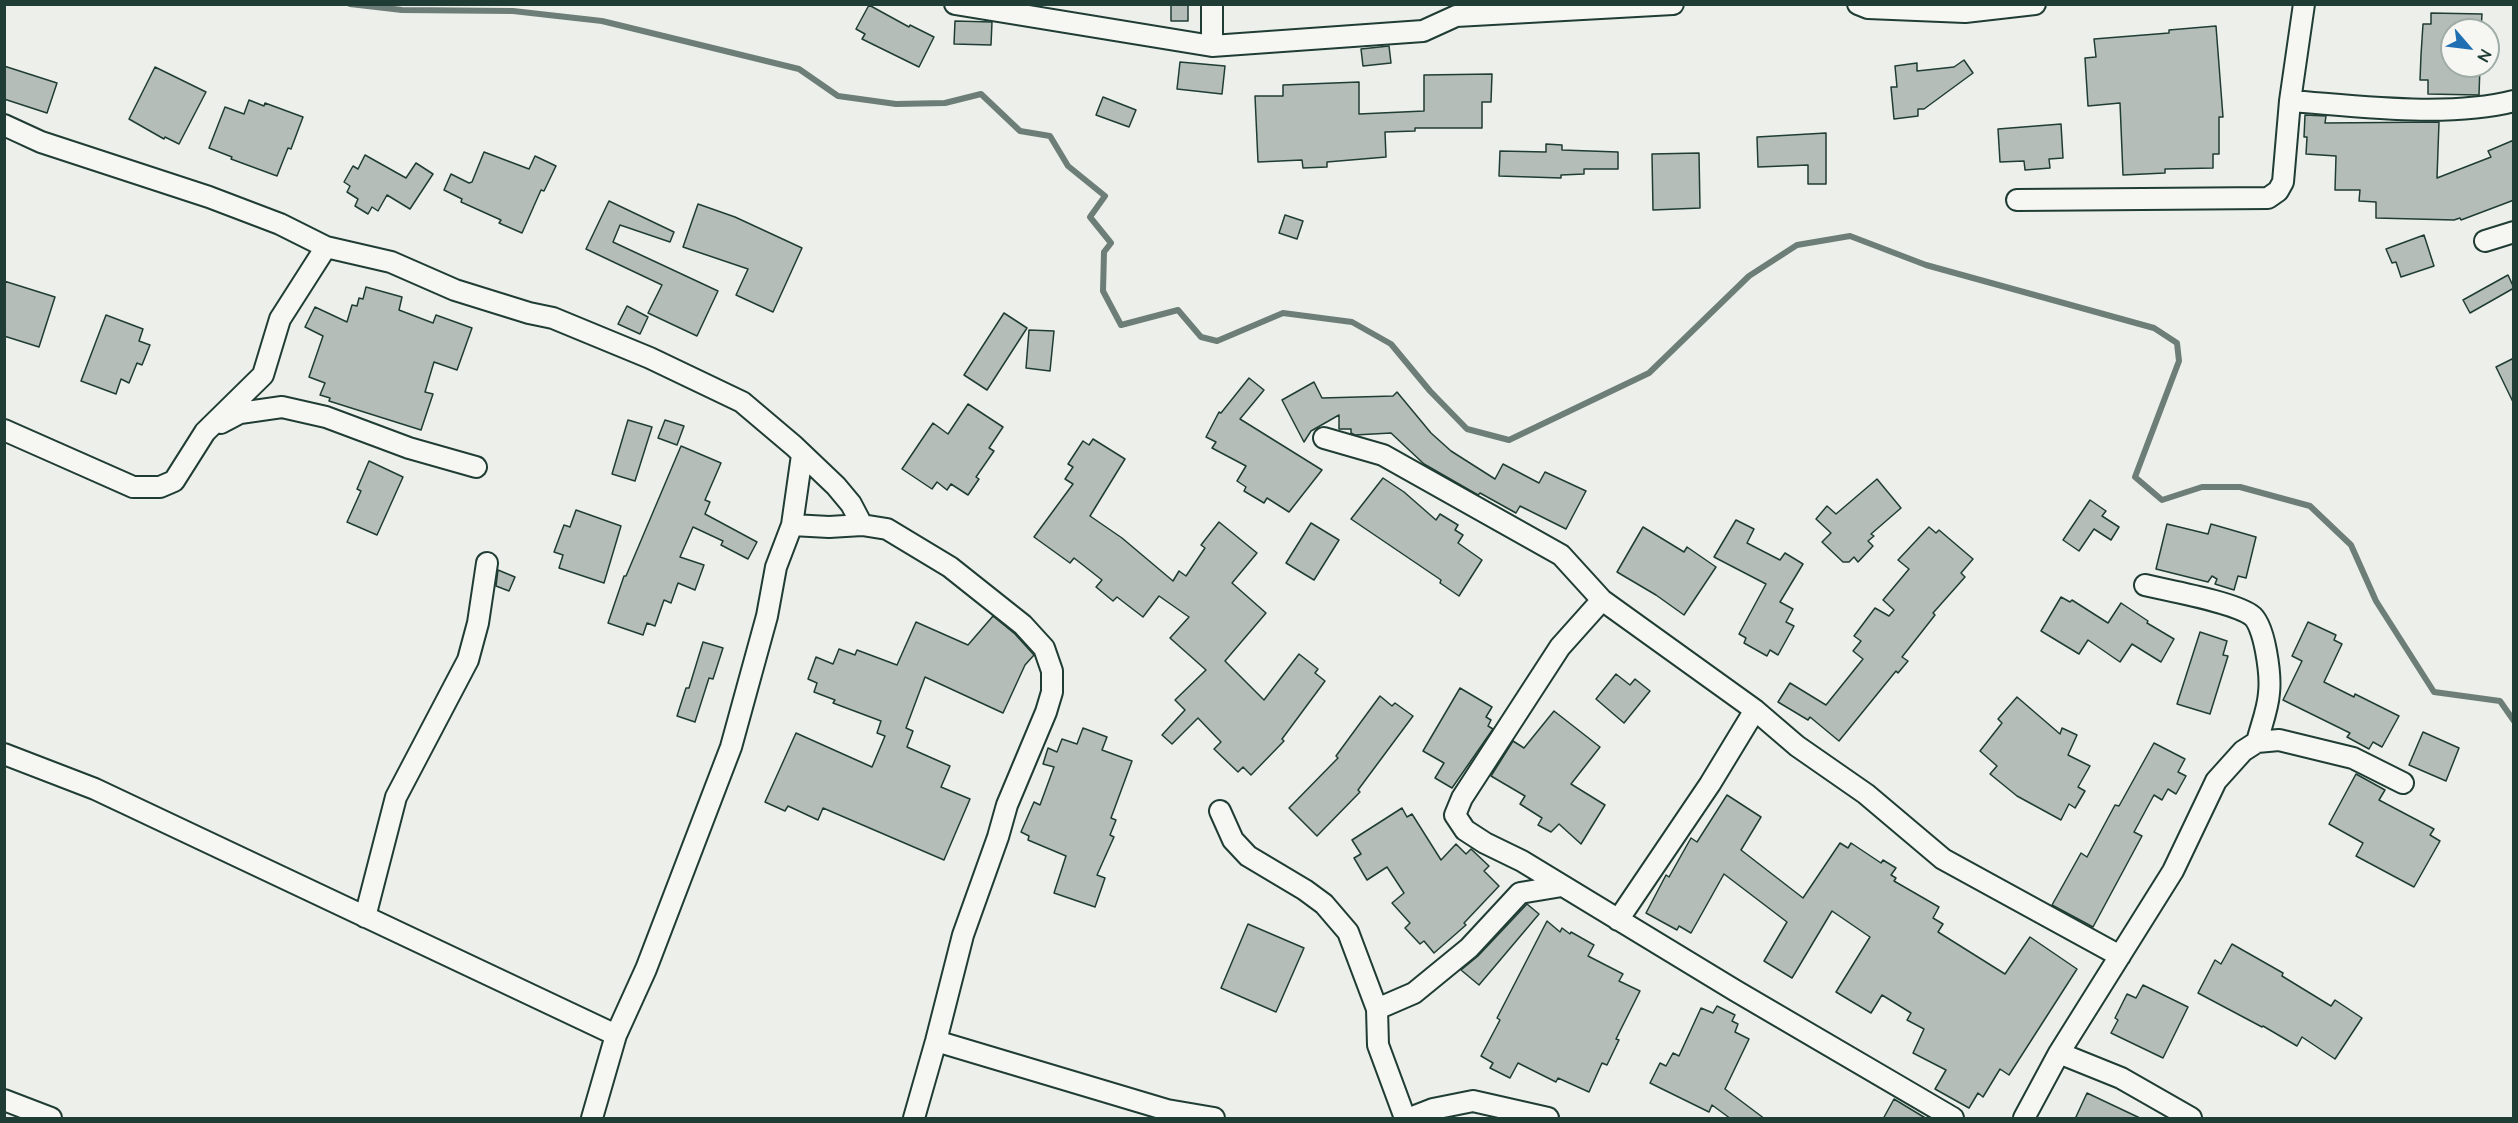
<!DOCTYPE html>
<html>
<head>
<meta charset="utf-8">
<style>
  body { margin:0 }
  #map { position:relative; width:2518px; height:1123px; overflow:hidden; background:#edefea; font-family:"Architects Daughter",sans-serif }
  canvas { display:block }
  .frame { position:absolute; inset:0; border:6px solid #1f3d34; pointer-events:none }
  .north { position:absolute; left:2440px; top:18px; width:60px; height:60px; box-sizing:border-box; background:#f6f6f2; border:2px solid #a0aca6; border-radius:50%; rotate:118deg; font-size:16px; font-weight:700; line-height:24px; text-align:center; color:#1f3d34 }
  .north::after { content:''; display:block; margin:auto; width:21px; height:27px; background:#1f6fb2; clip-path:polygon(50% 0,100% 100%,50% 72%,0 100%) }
</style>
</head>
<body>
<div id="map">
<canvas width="2518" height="1123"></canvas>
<div class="frame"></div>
<div class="north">N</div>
</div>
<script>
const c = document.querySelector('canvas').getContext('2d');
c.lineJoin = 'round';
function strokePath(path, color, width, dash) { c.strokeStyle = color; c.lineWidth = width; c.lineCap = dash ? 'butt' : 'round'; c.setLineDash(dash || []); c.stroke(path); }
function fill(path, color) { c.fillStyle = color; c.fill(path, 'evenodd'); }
strokePath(new Path2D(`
  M350,4L402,10L513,11L602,21L799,69L838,96L896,104L945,103L981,94L1020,131L1050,136L1068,166L1105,196L1090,217L1111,243L1104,252L1103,291L1121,325L1178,310L1201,337L1217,341L1283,313L1352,322L1391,344L1430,391L1467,429L1509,440L1649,373L1749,276L1797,245L1850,236L1926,265L2154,328L2177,343L2179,361L2135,477L2162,500L2202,487H2240L2310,506L2351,545L2376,601L2434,692L2500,701L2514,721`), '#6c7e77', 6);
const building = new Path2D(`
  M1171,4H1188V21H1171Z
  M869,5L909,27L910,25L934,37L919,67L862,39L865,34L856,29Z
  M2431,13L2482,14L2481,30H2452V66H2480L2479,95L2428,94V80H2420L2421,55L2423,24H2431Z
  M955,21L992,22L991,45L954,44Z
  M2216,26L2223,117H2219V154H2213V168L2165,169V173L2123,175L2120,103L2088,106L2085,58L2096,57L2094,39L2169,33V30Z
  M1389,46L1391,63L1363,66L1361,49Z
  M1964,60L1973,73L1924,109H1918V116L1894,119L1891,87H1897L1895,66L1917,63V71L1954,67Z
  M1180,62L1225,66L1222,94L1177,89Z
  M4,66L57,83L47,113L4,99Z
  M155,67L206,92L179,144L165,137L164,139L129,119Z
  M1492,74L1491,102H1482V128H1415V131L1385,132L1386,157L1327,162V167L1303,168L1302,160L1258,162L1255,96H1283V85L1359,82V114L1424,111V75Z
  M1103,97L1136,110L1129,127L1096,115Z
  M249,100L264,106L265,103L303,117L291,149L288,148L277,176L231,159L232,157L209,148L225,107L244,114Z
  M2305,115L2326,116L2325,123L2439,122L2437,178L2491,157L2488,151L2514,140V200L2461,220L2460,218L2454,220L2376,218V202L2359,201L2360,190H2335L2336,156L2306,154L2307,137H2304Z
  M2061,124L2063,158L2049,159L2050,168L2025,170L2024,161L2000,162L1998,129Z
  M1826,133V184H1808V165L1758,167L1757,137Z
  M1546,144L1562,145V150L1618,152V169H1584V174L1561,175V178L1499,176L1500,151L1546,152Z
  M484,152L529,169L535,156L556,166L544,191L541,190L522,233L499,223L501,220L461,202L462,199L444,190L451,174L469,183L472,182Z
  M1699,153L1700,208L1653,210L1652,154Z
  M365,155L406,178L416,163L433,174L410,209L387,195L378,211L372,207L368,214L355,206L358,199L347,192L350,186L344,182L353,166L358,169Z
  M609,201L674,232L670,242L620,225L613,242L718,291L697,336L648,313L662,285L586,249Z
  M698,204L735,217L802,248L773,312L736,295L748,269L683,247Z
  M1285,215L1303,221L1297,239L1279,233Z
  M2424,235L2434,266L2401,277L2396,262L2392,263L2386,249Z
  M2508,275L2514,288L2470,313L2463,300Z
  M4,281L55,297L39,347L4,336Z
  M366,287L402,297L399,310L433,323L436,315L472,328L457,370L434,362L425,392L433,394L421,430L329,401L330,398L320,395L325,383L309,377L323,336L305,327L315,307L347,322L352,305L357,306L359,298L363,299Z
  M627,306L648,317L640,334L618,324Z
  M1004,313L1027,328L987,390L964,375Z
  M106,315L143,329L139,341L150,345L142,365L137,363L129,383L121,379L116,394L81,381Z
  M1029,330L1054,331L1050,371L1026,368Z
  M2514,358V404L2496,367Z
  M1249,378L1264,390L1240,419L1322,470L1289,512L1267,498L1264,503L1244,491L1246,487L1237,481L1246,466L1212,448L1216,442L1206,437L1219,412L1221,413Z
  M1314,382L1322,398L1393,396L1397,392L1431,433L1451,451L1495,479L1503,464L1539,483L1545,472L1586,491L1566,529L1520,506L1516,513L1480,493L1478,495L1424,464L1391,433L1355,435L1351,433V429H1339V415L1311,431L1304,442L1282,400Z
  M968,404L1003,427L989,448L994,451L976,477L979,479L968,495L951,484L947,490L937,482L932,489L902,469L933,423L948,434Z
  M628,420L652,427L635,481L612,474Z
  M665,420L684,426L677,445L658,438Z
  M1093,439L1125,459L1090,516L1122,538L1173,581L1179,571L1186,576L1205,548L1201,545L1219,522L1257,553L1232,583L1266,613L1225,661L1264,700L1299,654L1318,669L1315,673L1325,681L1282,739L1284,741L1251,775L1243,767L1238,772L1214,749L1221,742L1198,718L1172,744L1162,735L1185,710L1175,700L1206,670L1170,638L1189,617L1159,596L1143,617L1117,597L1113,601L1096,587L1102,580L1074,558L1070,563L1034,537L1073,484L1065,479L1073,467L1068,464L1083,441L1089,445Z
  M681,446L721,463L705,500L710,502L705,514L757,542L748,559L721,545L723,541L693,527L680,557L704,565L695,590L678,583L671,603L664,600L655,626L647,623L643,635L608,623L624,576H626Z
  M369,461L403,477L377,535L347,522L361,491L357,489Z
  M1383,478L1404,492L1436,520L1440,514L1458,525L1455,530L1463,535L1458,543L1482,560L1459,596L1440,583L1441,580L1351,519Z
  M1877,479L1901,508L1871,534L1874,536L1868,541L1873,546L1858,562L1854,557L1849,562H1843L1822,542L1831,533L1816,519L1827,506L1836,514Z
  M2090,500L2106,511L2102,516L2119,527L2111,540L2094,529L2079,551L2063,540Z
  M576,510L621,526L604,583L559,568L563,555L554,552L564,525L570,527Z
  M1736,520L1754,529L1747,543L1780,560L1785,553L1803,564L1780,602L1793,609L1786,622L1794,626L1778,655L1770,650L1767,656L1744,643L1746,638L1739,634L1766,584L1714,557Z
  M1311,523L1339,540L1314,580L1286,563Z
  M2167,524L2208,534L2211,524L2256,537L2246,578L2238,576L2234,590L2215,584L2217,579L2212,576L2208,582L2156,569Z
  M1643,527L1684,552L1687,547L1716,567L1684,615L1656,595L1617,572Z
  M1929,527L1936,533L1939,530L1973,559L1961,573L1965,577L1933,613L1935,615L1902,657L1908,661L1898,673L1896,671L1839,741L1810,717L1808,720L1778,702L1790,683L1826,705L1863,659L1853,651L1861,641L1854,636L1875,608L1889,616L1894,610L1883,600L1909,569L1898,560Z
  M498,570L515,577L509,591L496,586Z
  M2061,597L2070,602L2072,600L2108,623L2121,603L2148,621L2147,623L2174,639L2161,662L2132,644L2120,662L2088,640L2079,654L2041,631Z
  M993,616L1015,634L1034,655L1025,665L1003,713L925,677L906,728L913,731L907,747L950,766L941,787L970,799L944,860L823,808L818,820L788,806L785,811L765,802L796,733L872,767L885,736L877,733L881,721L833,703L835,700L814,692L817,683L808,679L816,657L833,664L839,649L855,655L857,650L897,665L916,622L968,645Z
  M2308,622L2336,635L2334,640L2342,644L2324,682L2354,697L2355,694L2399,716L2382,747L2373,742L2369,749L2347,737L2350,733L2283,700L2302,661L2292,656Z
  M2200,632L2227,641L2223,655L2228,656L2210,714L2177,704Z
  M703,642L723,648L713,679L709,678L695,722L677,716L686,688H689Z
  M1616,674L1630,685L1635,679L1650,691L1624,723L1596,699Z
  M1460,688L1492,707L1486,717L1491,720L1488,726L1493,729L1452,788L1435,778L1444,763L1423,751Z
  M1380,696L1392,706L1395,703L1413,716L1358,790L1360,792L1317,836L1289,808L1338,758L1336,756Z
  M2017,697L2060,734L2062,728L2077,735L2068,755L2090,766L2078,787L2085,791L2075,808L2069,804L2061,820L2017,796L1990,774L1997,766L1980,751L2002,723L1998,719Z
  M1554,711L1600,747L1571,784L1605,805L1581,844L1559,824L1551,832L1538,825L1542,818L1520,804L1525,796L1491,776L1513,741L1524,748Z
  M1083,728L1107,737L1102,750L1132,761L1111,818L1116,820L1110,835L1114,837L1097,875L1105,878L1095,907L1054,893L1066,856L1028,840L1029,836L1021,832L1034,802L1040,805L1054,767L1043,764L1048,748L1057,752L1062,739L1077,744Z
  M2423,732L2459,748L2446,781L2409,765Z
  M2154,743L2185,759L2178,772L2186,776L2176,794L2168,789L2162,800L2154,795L2134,832L2142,836L2093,927L2052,905L2081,853L2087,857L2115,805L2119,806Z
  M2356,774L2385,790L2379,800L2434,829L2430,835L2440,841L2414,887L2356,856L2363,843L2329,824Z
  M1727,795L1761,817L1741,850L1803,898L1840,843L1848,848L1851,843L1881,863L1883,860L1896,868L1891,875L1896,878L1894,881L1939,907L1933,918L1943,924L1938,932L2005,974L2030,937L2077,969L2009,1075L2000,1069L1983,1097L1978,1093L1969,1108L1935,1089L1946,1070L1913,1053L1924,1029L1907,1020L1911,1013L1882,995L1871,1013L1836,992L1870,937L1832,911L1792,978L1764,961L1787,922L1724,874L1691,933L1679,926L1677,930L1646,913L1666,875L1669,877L1691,838L1697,842Z
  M1402,808L1407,817L1412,814L1441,860L1456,844L1466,854L1471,849L1489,866L1484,871L1499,886L1464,923L1466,925L1434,953L1424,941L1420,944L1405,928L1410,923L1392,903L1404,893L1387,867L1367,880L1354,858L1361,854L1352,840Z
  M1527,904L1539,914L1479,985L1461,970L1478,956Z
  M1547,921L1560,932L1562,928L1570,934L1571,932L1594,945L1588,956L1623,974L1619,981L1640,991L1616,1039L1619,1040L1607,1065L1602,1063L1589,1092L1558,1078L1556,1082L1518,1063L1510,1078L1490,1068L1493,1063L1481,1056L1500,1020L1497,1018Z
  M1248,924L1304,948L1276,1012L1221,988Z
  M2232,944L2283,973L2282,976L2331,1006L2335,1000L2362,1018L2335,1059L2302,1037L2297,1046L2263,1026L2262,1027L2198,993L2215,960L2221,964Z
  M2143,985L2188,1007L2163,1058L2111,1033L2118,1020L2115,1018L2127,994L2136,998Z
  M1717,1006L1735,1015L1732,1021L1738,1024L1735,1032L1749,1039L1725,1089L1765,1119H1731L1712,1105L1709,1112L1650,1083L1660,1063L1666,1066L1673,1053L1679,1056L1701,1008L1713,1013Z
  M2087,1093L2142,1119H2075Z
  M1894,1099L1927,1119H1883Z`);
fill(building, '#b4bdb8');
strokePath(building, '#1f3d34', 1.5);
const street = new Path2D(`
  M955,4L1212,46L1423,31L1456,16L1673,4
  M1212,4V46
  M1858,4L1868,8L1965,12L2035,4
  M2290,101C2358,106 2447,118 2514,101
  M4,125L41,142L209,197L280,224L326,247L391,262L455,290L529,313L553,318L650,358L742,402L794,446L836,486L851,504L862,525
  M2017,200L2268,198L2278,191L2283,182L2290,101L2304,4
  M2485,241L2514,232
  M221,423L240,413L282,407L326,417L409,448L476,467
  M4,430L133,487H160L174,481L205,432L263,375L280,319L326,247
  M1324,438L1383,455L1561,555L1602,600L1755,710L1797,746L1866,794L1943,859L2120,956
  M792,525L829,527L862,525L887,529L950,567L1023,625L1044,648L1052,671V692L1046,712L1007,805L998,837L963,935L936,1041L914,1118
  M2145,585C2170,591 2233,602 2251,615C2265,624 2271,676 2269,693C2268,709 2261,726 2257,742
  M1602,600L1560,647L1462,798L1455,815L1465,830L1485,843L1522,861L1736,991L1953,1118
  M4,754L95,789L616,1035
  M1220,811L1233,840L1248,856L1305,890L1324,904L1348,932L1377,1009L1378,1045L1405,1118
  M365,917L396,797L468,660L478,623L487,563
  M1618,920L1710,784L1755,710
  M1377,1009L1414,993L1469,948L1520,893L1562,886
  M936,1041L1167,1110L1214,1118
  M2059,1053L2121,1078L2191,1118
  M4,1100L51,1118
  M592,1118L616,1035L646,969L731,747L767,616L776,567L792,525L802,455
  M1410,1118L1433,1109L1473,1101L1548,1118
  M2024,1118L2059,1053L2173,871L2216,781L2243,751L2257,742L2279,740L2353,758L2403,783`);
strokePath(street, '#1f3d34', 24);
strokePath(street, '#f6f6f2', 20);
</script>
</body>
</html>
